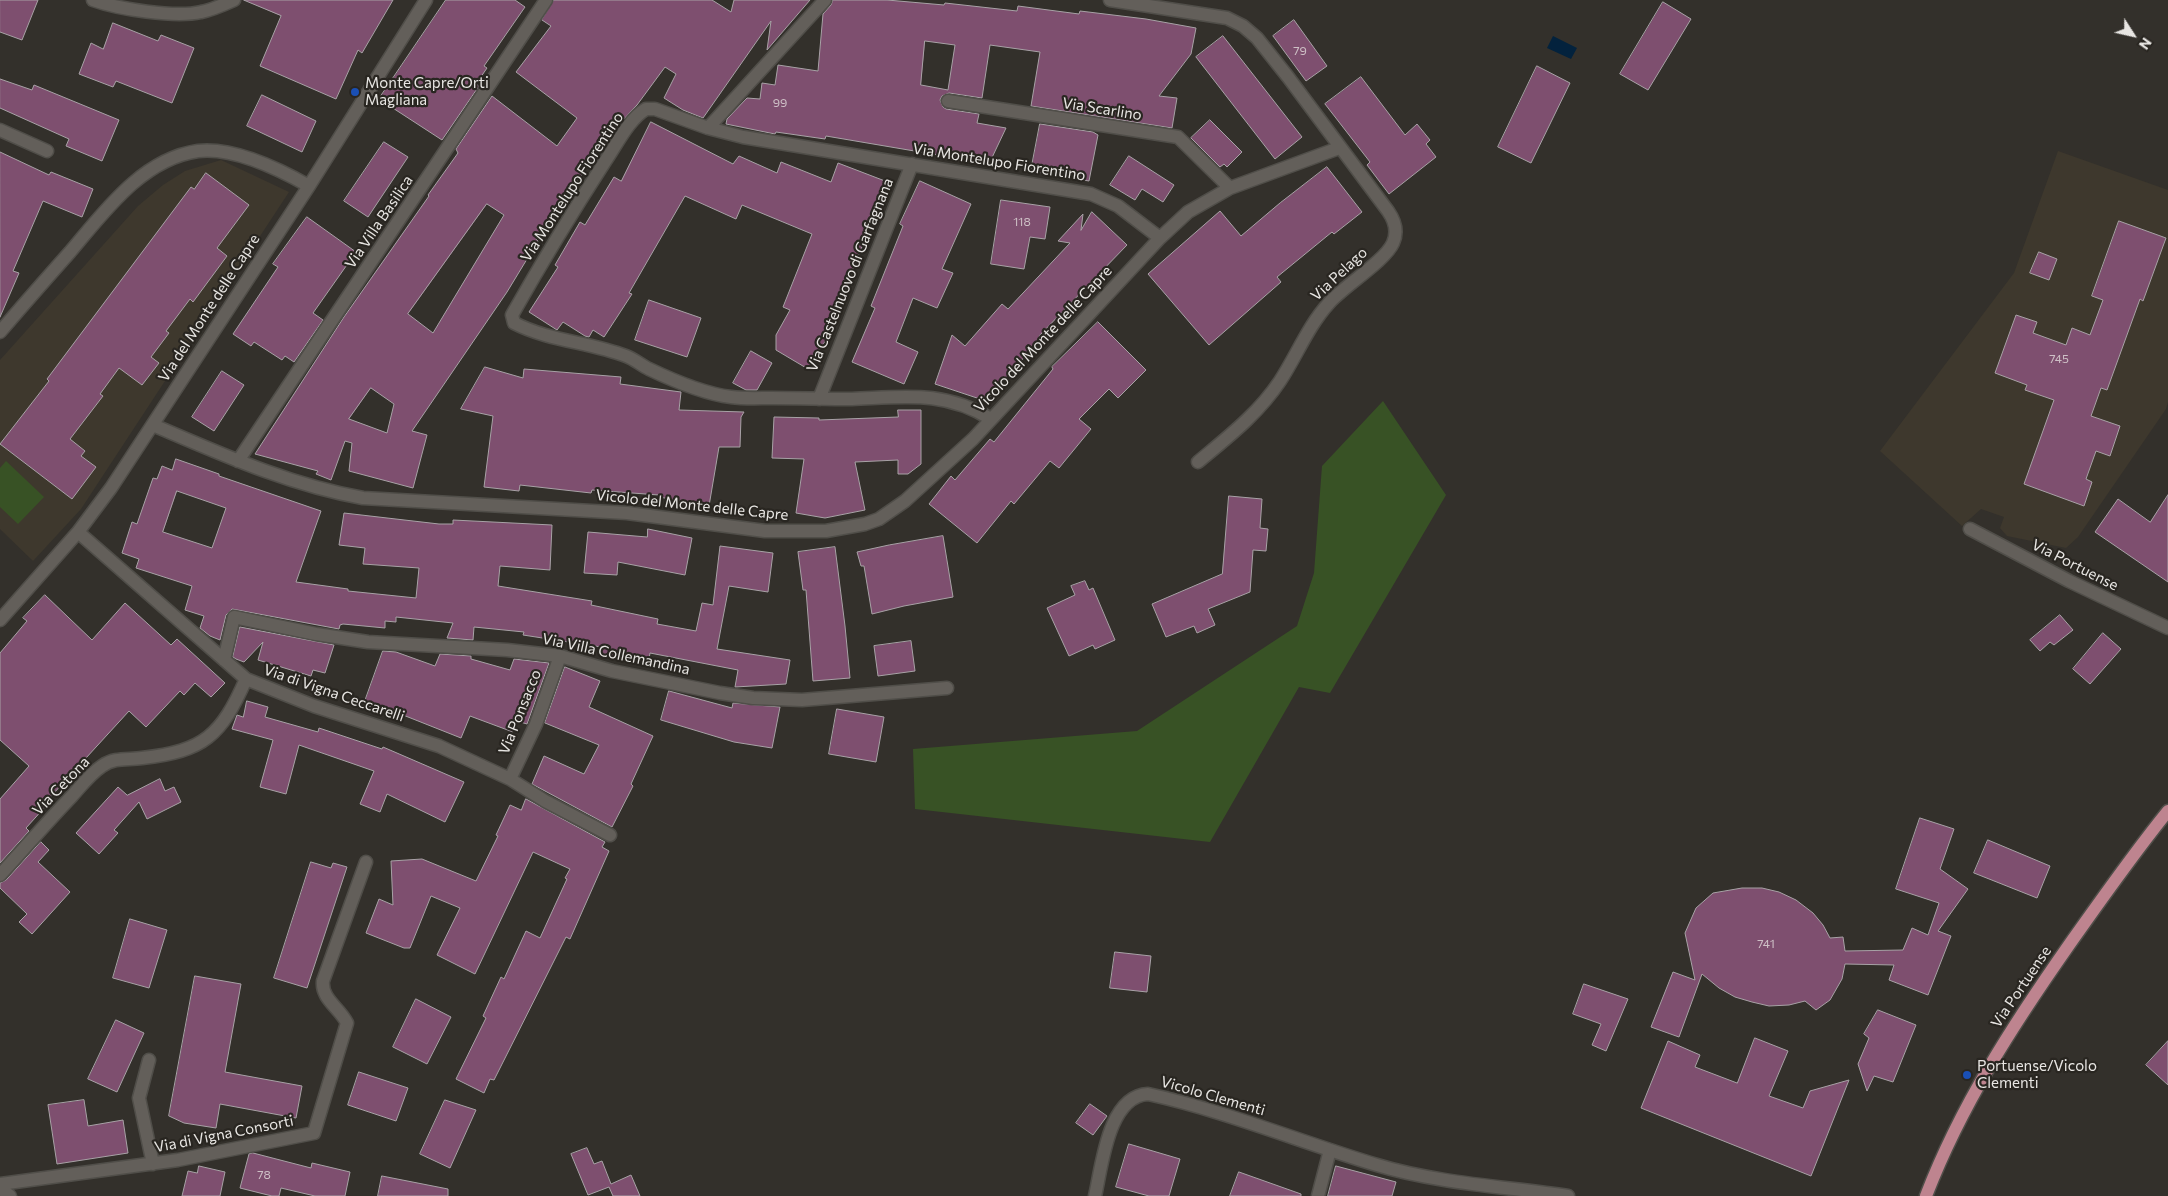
<!DOCTYPE html>
<html>
<head>
<meta charset="utf-8">
<style>
  body { margin:0 }
  #map { position:relative; width:2168px; height:1196px; overflow:hidden; background:#33302b; font-family:Commissioner,sans-serif }
  canvas { display:block }
  .north { position:absolute; left:2108px; top:10px; width:50px; height:50px; -webkit-text-stroke:4px #292621; paint-order:stroke; rotate:125deg; font-size:14px; font-weight:700; line-height:20px; text-align:center; color:#e8e6e3 }
  .north::after { content:''; display:block; margin:auto; width:18px; height:22px; background:#e8e6e3; clip-path:polygon(50% 0,100% 100%,50% 72%,0 100%) }
</style>
</head>
<body>
<div id="map">
<canvas width="2168" height="1196"></canvas>
<div class="north">N</div>
</div>
<script>
const c = document.querySelector('canvas').getContext('2d');
c.lineJoin = 'round';
function fill(path, color) { c.fillStyle = color; c.fill(path, 'evenodd'); }
function strokePath(path, color, width, dash) { c.strokeStyle = color; c.lineWidth = width; c.lineCap = dash ? 'butt' : 'round'; c.setLineDash(dash || []); c.stroke(path); }
function label(font, color, halo, rows, align = 'center') {
  c.font = font + ' Commissioner,sans-serif'; c.lineWidth = 4.5; c.setLineDash([]); c.textBaseline = 'middle'; c.strokeStyle = halo; c.fillStyle = color; for (const [text, x, y, turn = 0] of rows) {
    c.save(); c.translate(x, y); c.rotate((+turn || 0) * Math.PI / 180); c.textAlign = isNaN(turn) ? turn : align; if (halo) c.strokeText(text, 0, 0); c.fillText(text, 0, 0); c.restore();
  }
}
fill(new Path2D(`
  M2058,151L2168,190V402L2166,409L2078,537L2066,548L2007,536L2000,528L2004,517L1981,509L1962,526L1880,451L2014,273Z
  M221,160L289,192L81,509L33,561L0,529V360L138,206L163,185L185,171Z`), '#3e382d');
fill(new Path2D(`
  M1383,401L1446,495L1330,693L1299,687L1210,842L915,809L913,749L1137,731L1297,626L1314,573L1322,466Z
  M6,461L44,497L18,524L0,507V468Z`), '#385225');
fill(new Path2D(`
  M1553,36L1577,48L1571,59L1547,48Z`), '#03223d');
const building = new Path2D(`
  M0,0H38L22,40L0,32Z
  M244,0H393L362,53L358,50L336,99L260,66L281,16Z
  M446,0H515L525,7L484,66L487,68L476,84L479,86L442,140L379,99Z
  M554,0H712L731,12L734,0H810L767,50L771,21L703,118L683,110L664,98L676,74L665,67L637,105L622,121L605,147L602,146L536,239L538,241L507,292L412,431L427,435L413,488L349,471L352,443L345,441L331,480L316,474L318,471L255,454L344,317L429,196L428,195L458,153L456,149L492,96L557,146L577,118L516,72L551,26L542,20ZM487,204L504,215L433,333L408,314ZM371,388L394,404L387,433L349,419Z
  M833,0H887L944,5L945,3L1017,11L1018,6L1079,14L1080,11L1146,19L1196,28L1191,54L1159,96L1177,98L1172,128L1031,106L1040,52L990,45L982,98L949,93L942,96L940,100L943,107L946,109L979,114L977,123L1006,128L988,166L938,157V155L826,136L825,139L776,132L775,134L726,124L727,119L747,98L760,99L762,83L775,85L778,65L818,71L823,14L831,5ZM925,41L955,45L948,90L921,85Z
  M1663,2L1691,19L1648,90L1620,74Z
  M1294,20L1327,66L1306,81L1273,36Z
  M113,23L158,41L161,35L194,48L172,103L116,81L113,87L79,74L91,43L103,49Z
  M1223,36L1302,137L1275,159L1196,57Z
  M1537,66L1570,83L1531,163L1498,147Z
  M1361,77L1405,135L1417,124L1430,140L1426,144L1436,157L1389,194L1367,165L1370,162L1325,104Z
  M0,79L32,90L34,85L119,120L102,161L66,146L69,139L0,108Z
  M262,95L316,121L302,152L247,126Z
  M1210,120L1242,152L1227,167L1224,164L1220,167L1191,138Z
  M651,122L733,164L739,156L777,173L781,162L831,182L838,163L885,181L863,238L865,239L843,294L847,295L834,327L808,369L776,350V335L790,310L783,307L812,234L742,205L736,219L685,196L629,293L632,294L604,337L593,330L589,337L585,336L563,322L557,330L529,312L558,267L555,265L580,222L585,225L614,177L621,181Z
  M1040,124L1093,132L1098,135L1089,181L1031,171Z
  M384,142L408,157L368,217L344,201Z
  M0,152L49,175L51,172L93,189L82,217L43,201L13,271L19,273L0,317Z
  M1129,156L1174,185L1163,202L1142,189L1135,200L1110,185Z
  M1327,167L1362,212L1334,234L1332,232L1277,277L1281,282L1209,345L1148,274L1220,211L1241,236L1280,203Z
  M206,173L249,205L217,248L227,256L193,302L190,299L166,331L169,333L151,357L159,363L142,385L119,368L100,394L103,396L70,439L85,451L81,456L96,467L72,499L0,444L49,381L47,379L191,187L194,189Z
  M920,181L971,204L942,269L953,273L937,308L913,298L896,342L918,352L904,384L852,362L875,308L871,306L903,226L900,224Z
  M1001,200L1050,207L1045,239L1030,237L1024,269L991,264Z
  M1092,212L1127,245L1039,336L1041,338L986,401L935,384L952,335L965,346L1002,304L1008,309L1070,243L1058,241L1083,214L1081,230Z
  M307,217L356,252L313,313L323,320L294,362L285,356L282,360L254,342L251,346L233,334L278,267L273,264Z
  M2119,221L2166,238L2143,301L2140,299L2107,390L2101,388L2091,416L2120,426L2110,456L2096,451L2086,479L2092,482L2084,506L2024,484L2054,400L2025,390L2027,385L1995,373L2016,315L2037,322L2033,333L2066,345L2072,328L2090,335L2103,300L2092,296Z
  M2039,252L2057,259L2049,280L2030,273Z
  M649,300L701,318L687,357L635,340Z
  M1098,322L1146,370L1118,398L1109,389L1079,419L1091,429L1059,468L1050,461L1014,504L1011,501L977,543L929,504L951,476L955,480L990,439L994,442L1053,369L1052,367Z
  M751,351L772,363L757,390H746L733,383Z
  M485,367L523,378L524,369L621,377L620,384L681,392L679,410L744,412L741,417L740,447H719L709,506L659,497V495L592,490L591,493L520,485L519,491L484,487L493,416L461,409Z
  M222,371L244,385L214,431L192,417Z
  M898,410H921V464L908,474H898V460L855,462L865,510L825,518L796,513L804,459L772,458L774,417L819,418V420L898,417Z
  M176,459L219,474V476L321,511L296,582L348,589V591L416,598L419,568L363,564L365,548L339,545L344,513L439,524H453V520L552,525L550,570L500,566L498,586L592,601L591,605L658,619L657,624L696,631L702,603L713,605L720,546L773,553L768,592L729,586L717,649L790,660L786,684L735,687L738,670L650,653L648,665L599,654L601,647L523,635L524,632L474,627L473,640L447,638L453,623L396,617V622L385,621V628L343,624L340,625L339,629L232,609L226,615L220,640L210,636L200,628L204,616L185,610L192,586L136,568L139,559L122,553L132,522L137,524L153,478L157,479L162,466L172,470ZM177,491L226,508L212,548L163,532Z
  M2168,495V582L2095,532L2118,499L2150,522Z
  M1229,496L1262,499L1260,528L1268,529L1266,551L1253,550L1250,592L1208,609L1215,625L1197,633L1194,626L1166,637L1152,604L1222,574Z
  M648,529L692,538L685,575L618,562L617,575L584,573L588,532L647,537Z
  M943,536L953,597L904,606L872,614L864,566H861L857,552L889,545Z
  M835,547L845,626L850,678L813,681L806,590H803L798,552Z
  M1085,581L1089,590L1093,588L1115,640L1095,649L1093,645L1069,656L1047,608L1075,595L1071,586Z
  M45,595L92,640L125,603L171,645L177,639L225,683L211,697L195,683L184,695L180,691L146,727L129,711L43,805L45,807L26,828L29,831L0,863V799L29,766L0,740V653L27,621L23,618Z
  M2060,615L2073,630L2054,645L2050,642L2040,651L2030,640Z
  M240,627L334,645L325,673L313,670L311,676L258,660L263,642L244,662L236,659L233,657Z
  M2103,633L2121,649L2090,684L2073,669Z
  M911,641L915,671L878,676L874,646Z
  M383,651L396,652L435,666L440,654L471,656V659L510,670L514,659L549,663L527,724L517,721L513,732L470,716L461,738L403,715L402,718L364,704Z
  M565,667L600,681L589,707L653,736L631,784L633,786L612,827L532,784L544,756L584,774L599,745L545,723Z
  M669,691L732,708L733,703L780,707L772,748L734,742L661,720Z
  M247,701L268,707L265,717L318,732L319,728L382,749L383,747L464,782L445,822L387,794L380,812L360,804L374,771L299,745L286,794L260,787L273,740L232,729L237,715L243,717Z
  M837,709L884,717L876,762L829,754Z
  M160,779L165,791L174,787L181,802L147,819L139,802L114,830L118,833L99,854L76,833L118,787L127,795Z
  M526,799L605,842L602,847L609,851L570,939L566,937L494,1080L490,1079L484,1093L456,1079L486,1018L483,1016L501,977L504,979L526,931L540,938L567,879L565,878L570,869L533,852L475,974L437,955L460,908L431,896L410,948H404L366,933L379,899L393,905L391,861L422,859L476,881L498,836L496,835L510,805L521,810Z
  M1920,818L1954,829L1940,869L1968,889L1938,931L1951,936L1928,995L1889,980L1894,965L1845,964L1842,979L1830,1000L1816,1010L1805,1001L1789,1005L1769,1006L1752,1002L1735,997L1719,988L1702,974L1679,1037L1651,1027L1673,972L1695,980L1685,933L1696,908L1713,893L1742,888H1762L1779,892L1796,900L1813,913L1823,925L1830,938L1843,937L1845,951L1903,950L1912,928L1928,935L1939,903L1896,889Z
  M1988,840L2050,866L2037,898L1974,873Z
  M41,842L49,850L38,862L70,892L32,934L19,922L27,914L0,888V883L6,880Z
  M311,862L331,868L333,863L347,867L307,988L274,978Z
  M130,919L167,930L149,988L113,978Z
  M1115,952L1151,956L1147,992L1110,988Z
  M195,976L241,984L225,1072L302,1086L296,1118L220,1104L216,1128L184,1123L169,1116Z
  M1584,984L1628,999L1606,1051L1592,1045L1601,1024L1573,1014Z
  M416,999L451,1017L427,1064L393,1047Z
  M1878,1010L1916,1025L1893,1082L1874,1076L1867,1091L1858,1064L1869,1038L1864,1034Z
  M116,1020L144,1033L117,1092L88,1079Z
  M1755,1038L1788,1051L1769,1096L1803,1108L1810,1091L1849,1080L1811,1176L1641,1108L1668,1041L1700,1055L1695,1067L1737,1083Z
  M2168,1041V1085L2146,1065Z
  M359,1072L408,1088L396,1121L348,1105Z
  M84,1100L88,1126L123,1120L128,1153L57,1164L48,1105Z
  M445,1100L476,1110L450,1168L420,1154Z
  M1090,1104L1107,1116L1093,1135L1076,1123Z
  M1129,1144L1180,1159L1169,1196H1149L1116,1187Z
  M587,1148L594,1164L602,1161L611,1184L631,1175L640,1196H613L609,1187L588,1195L571,1154Z
  M253,1153L311,1168L312,1163L350,1172L345,1196H315L281,1188L279,1196H272L240,1188L249,1154Z
  M199,1166L225,1172L220,1196H182L188,1171L197,1173Z
  M1336,1166L1396,1182L1392,1196H1328Z
  M1239,1172L1301,1194V1196H1230Z
  M382,1176L448,1189V1196H378Z`);
fill(building, '#7e4f6f');
strokePath(building, '#a8a2a6', 1);
const minor = new Path2D(`
  M93,0C118,9 175,18 201,12C212,10 223,5 234,0
  M1110,0L1227,18L1243,26L1257,38L1288,77L1388,211C1395,221 1398,232 1393,243C1385,261 1344,286 1329,303C1308,326 1297,355 1280,381C1258,414 1228,437 1198,462
  M948,101L1178,137L1230,188
  M708,128L825,0
  M0,130L47,151
  M0,332C23,305 46,279 70,252C104,212 142,159 198,151C233,147 279,169 309,186
  M819,399L912,164
  M991,419C944,390 904,397 852,399C825,399 799,398 772,398C759,398 745,399 731,397C705,394 672,380 649,369C641,365 634,359 626,356C589,342 549,341 514,323L512,315C542,262 573,211 606,160C617,144 629,119 646,109H655L708,128L743,137L1091,194L1118,206L1160,238
  M153,425C221,454 289,485 363,498L627,513L765,531H826L865,524L879,519L905,501L973,439L1160,238L1188,212L1230,188L1339,148
  M238,461L546,0
  M1970,529L2069,581L2168,628
  M78,532L246,679L314,706L439,746L510,779L545,801L610,835
  M0,620L78,532L111,488L309,186L426,0
  M224,660L234,617L316,634L368,642L507,650L560,656L612,671L720,693L753,698L802,700L947,688
  M510,779L536,724L560,656
  M0,875C24,849 47,822 72,796C81,786 90,774 102,766C115,757 127,760 142,758C204,751 221,736 246,679
  M149,1060L139,1098L153,1164
  M0,1184L178,1160L314,1133L347,1023C340,1008 321,999 323,981L366,862
  M0,1188L10,1196
  M1095,1196C1102,1166 1108,1096 1148,1094C1226,1111 1300,1142 1377,1165C1436,1183 1507,1187 1568,1196
  M1318,1196L1330,1150`);
const major = new Path2D(`
  M1926,1196C1961,1105 2013,1025 2069,945C2101,900 2133,854 2168,811`);
strokePath(minor, '#504e49', 15);
strokePath(major, '#504e49', 15);
strokePath(minor, '#635f5a', 12);
strokePath(major, '#be848f', 12);
for (const [x, y, r, color] of [
  [355,92,5,"#1a4fb4"],
  [1967,1075,5,"#1a4fb4"]
]) { const dot = new Path2D(); dot.arc(x, y, r, 0, 2 * Math.PI); c.fillStyle = color; c.fill(dot); strokePath(dot, '#292621', 2); }
label('12px', '#cec0c6', null, [
  ["79",1300,51],
  ["99",780,103],
  ["118",1022,222],
  ["745",2059,359],
  ["741",1766,944],
  ["78",264,1175]
]);
label('15px', '#e8e6e3', '#292621', [
  ["Monte Capre/Orti",365,83],
  ["Magliana",365,100],
  ["Portuense/Vicolo",1977,1066],
  ["Clementi",1977,1083]
], 'left');
label('15px', '#e8e6e3', '#292621', [
  ["Via Scarlino",1102,109,9],
  ["Via Montelupo Fiorentino",999,162,9],
  ["Via Montelupo Fiorentino",572,187,-57],
  ["Via Villa Basilica",379,222,-56],
  ["Via Pelago",1339,274,-43],
  ["Via Castelnuovo di Garfagnana",850,275,-68],
  ["Via del Monte delle Capre",209,308,-57],
  ["Vicolo del Monte delle Capre",1043,339,-47],
  ["Vicolo del Monte delle Capre",692,505,6],
  ["Via Portuense",2075,565,27],
  ["Via Villa Collemandina",616,654,12],
  ["Via di Vigna Ceccarelli",334,693,19],
  ["Via Ponsacco",520,712,-68],
  ["Via Cetona",61,786,-46],
  ["Via Portuense",2021,987,-56],
  ["Vicolo Clementi",1213,1096,16],
  ["Via di Vigna Consorti",224,1134,-11]
]);
</script>
</body>
</html>
